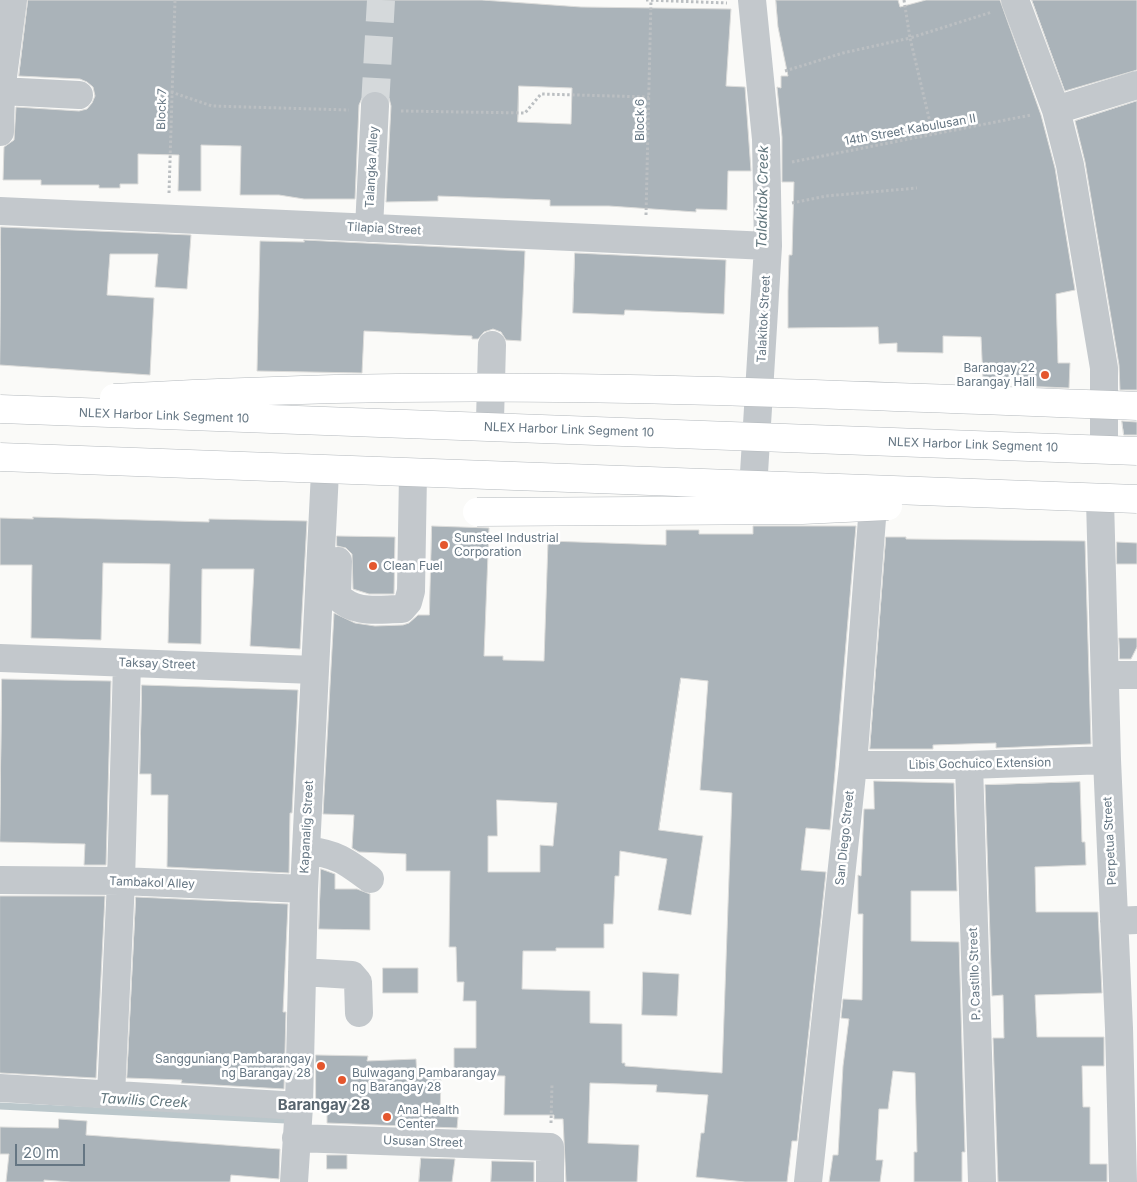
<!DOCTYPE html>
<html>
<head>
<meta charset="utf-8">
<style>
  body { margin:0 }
  #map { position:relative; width:1137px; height:1182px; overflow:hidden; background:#fafaf8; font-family:Inter,sans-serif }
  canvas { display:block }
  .scale { position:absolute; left:15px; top:1144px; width:70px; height:22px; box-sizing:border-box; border:2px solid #657683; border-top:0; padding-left:6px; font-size:15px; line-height:18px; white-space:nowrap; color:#657683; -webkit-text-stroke:4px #fff; paint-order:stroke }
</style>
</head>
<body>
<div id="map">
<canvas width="1137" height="1182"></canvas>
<div class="scale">20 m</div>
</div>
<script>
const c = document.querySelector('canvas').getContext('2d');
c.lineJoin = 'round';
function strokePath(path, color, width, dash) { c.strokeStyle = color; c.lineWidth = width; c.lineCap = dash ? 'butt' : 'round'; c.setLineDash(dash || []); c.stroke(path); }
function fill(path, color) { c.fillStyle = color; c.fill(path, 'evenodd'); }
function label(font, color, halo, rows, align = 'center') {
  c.font = font + ' Inter,sans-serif'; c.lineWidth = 5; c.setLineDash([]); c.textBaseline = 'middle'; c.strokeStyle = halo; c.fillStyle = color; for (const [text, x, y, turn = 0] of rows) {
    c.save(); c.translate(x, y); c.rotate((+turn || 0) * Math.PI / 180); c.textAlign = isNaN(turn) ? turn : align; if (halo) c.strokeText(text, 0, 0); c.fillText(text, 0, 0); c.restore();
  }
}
strokePath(new Path2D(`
  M0,1106L286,1120`), '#bbc7cb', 7);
const building = new Path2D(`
  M28,0H482L581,7L731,9L726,86L745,87L751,171H728L727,210L696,209V212L609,206H550V200L438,196V201L386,202L391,106L389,98L384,93L375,90L367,92L362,98L359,105L355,199H304L279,195H240L241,146L201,145V191H178L179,155L138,154V184H120V188H99V185H41V180H3L4,147L14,140L16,107L79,111L87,109L92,103L95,96L93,87L87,82L80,79L19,76ZM519,86L572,88L571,124L518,122Z
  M776,0H898L900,7L926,0H1000L1041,115L1055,168L1075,290L1056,294L1058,363H1070L1069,388L1020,386V378L983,380L981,337L943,336V353L897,352V343L879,344L878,327L788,328V291L789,255H792L794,182H782V137L777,87L781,88V76H788L778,27Z
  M1032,0H1137V70L1065,91Z
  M1137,101V390H1120L1119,365L1085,162L1075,121Z
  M1,227L191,235L187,289L155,287L158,254H110L107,295L154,298L150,375L0,365Z
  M304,240L525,251L521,341L506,340L501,332L493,329L484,332L478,339H472V336L364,331L362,373L257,371L260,241L304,242Z
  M575,253L726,260L724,314L625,310L624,315L573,313Z
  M1122,421L1137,422V435H1124Z
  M33,517L209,522V519L307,521L300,649L250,646L254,569H202L201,644L168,643L170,564L103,563L101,640L31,638L32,565H0V518L33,519Z
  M432,526L489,528L484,656H503V660L544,661L548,541L666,545V530H699V534H753V526H856L830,830L806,828L801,870L826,872L797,1141H792L787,1182H745L696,1177L701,1133H704L708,1095L656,1092L657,1085L590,1083L588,1143L639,1145L637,1182H566L563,1119H554V1115H504L505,1076L454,1075V1048H476V1001H463L464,982H457L456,947H449L450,871H406V854L359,852L352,848L354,815L323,814L334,613L355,623L375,626L403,625L409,623L418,615H429ZM681,678L708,681L700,790L732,793L722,1073L625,1066V1063H622V1024L590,1023V991L522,989L523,951H556V948H604V924H613L615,876H619L620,851L667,859L658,910L691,915L703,836L659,830ZM497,800L557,803L553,846L540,845V872H488V836H497Z
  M337,536L395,537L394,594H369L353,589L352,554L346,548L337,546Z
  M886,537H906V539L1085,541L1091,744L996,748V743L933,745V749H870Z
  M1117,542L1137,543V564H1117Z
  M1119,638H1137V647L1131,659H1120Z
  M2,679L111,681L106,865H84L85,844L0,842Z
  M142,685L298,690L292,813H290L289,873L167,867L168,795H151V774H140Z
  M874,781L954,783L957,891H911V941L959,942L965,1152H962V1182H914V1152H917L915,1073L893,1071L888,1109H879L876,1160H883L880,1182H829L833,1155H838L843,1066L849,1019L841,1018L843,999L862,1000L863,914H858V875L861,876L864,809H874Z
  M1080,782L1082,842H1085L1086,865L1035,867L1036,912H1098L1102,993L1035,995L1037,1037H1104V1066H1082L1083,1107H1090V1164H1107V1182H998L993,1038H1004L1003,995L992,996L985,785Z
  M321,869L335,874V889H357L370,894V930L319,929Z
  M0,896H105L96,1078L0,1073Z
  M136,897L288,904L283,1012H286L284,1089L181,1083L182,1080L127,1078Z
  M383,968H418V993H383Z
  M643,972L679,974L677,1016L642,1015Z
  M316,1055L368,1056L367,1061L416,1059L417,1077H441L440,1116L458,1117L457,1128L327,1123V1105H316Z
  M59,1119L87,1121L86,1135L280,1149L279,1179L231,1175L230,1182H71L44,1180V1182H6L9,1154H0V1127L58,1128Z
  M327,1155H347V1169H327Z
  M421,1158L455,1159L452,1182H419Z
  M492,1161L534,1162V1182H491Z`);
fill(building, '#aab3b9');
strokePath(building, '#dcdcda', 1);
strokePath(new Path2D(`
  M375,106L381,0`), '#d5d9db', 28, [28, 14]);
strokePath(new Path2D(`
  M646,0L727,3
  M904,0L910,38L992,12
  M785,71L843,53L910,38L933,135
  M171,92L212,106L349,110
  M401,111L525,113L541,94L649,97
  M792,162L1031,115
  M169,193L175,0
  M792,203L826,196L917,188
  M646,215L651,0
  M551,1123L552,1084`), '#bbbfc2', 3, [2.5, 2.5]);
strokePath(new Path2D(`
  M752,0L766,139L768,246L753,489
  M1015,0L1056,110L1070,165L1104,368V441
  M0,91L79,95
  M1056,110L1137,85
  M0,132L1,92L13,0
  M0,211L768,246
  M369,228L375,106
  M490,420L492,345
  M1100,500L1107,760L1119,1028L1123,1182
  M338,561L337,596C356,615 378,609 402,609L408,602L411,591L413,474
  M0,658L314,670
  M1105,675H1137
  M853,765H969L1107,760
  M969,765L982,1182
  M306,850C337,854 346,861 370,879
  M0,880L121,881L304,889
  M1114,921L1137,920
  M302,972L352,975L358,982L359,1013
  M0,1088L299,1106
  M111,1095L121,881L127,663
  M296,1138L550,1147V1182
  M294,1182L299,1106L304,889L325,472
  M808,1182L853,765L874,493`), '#c3c8cc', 28);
const highwayBridge = new Path2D(`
  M114,398C208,393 302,389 397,388C643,385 890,397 1137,406
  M0,409L1137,451
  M0,457L1137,499
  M477,512L802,510L888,506`);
strokePath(highwayBridge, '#b4b9bd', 29, []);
strokePath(highwayBridge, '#fff', 28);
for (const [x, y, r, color] of [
  [1045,375,5,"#e4572e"],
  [444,545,5,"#e4572e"],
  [373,566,5,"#e4572e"],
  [321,1066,5,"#e4572e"],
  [342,1080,5,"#e4572e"],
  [387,1117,5,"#e4572e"]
]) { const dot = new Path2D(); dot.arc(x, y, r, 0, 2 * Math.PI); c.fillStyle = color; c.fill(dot); strokePath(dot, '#fff', 2); }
label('12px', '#657683', '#fff', [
  ["Block 7",162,109,-88],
  ["Block 6",640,120,-90],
  ["14th Street Kabulusan II",910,130,-10],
  ["Talangka Alley",372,167,-87],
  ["Tilapia Street",384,229,3],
  ["Talakitok Street",764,319,-87],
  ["NLEX Harbor Link Segment 10",164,416,2],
  ["NLEX Harbor Link Segment 10",569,430,2],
  ["NLEX Harbor Link Segment 10",973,445,2],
  ["Taksay Street",157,664,2],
  ["Libis Gochuico Extension",980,764,-1],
  ["Kapanalig Street",307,827,-87],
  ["San Diego Street",845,838,-84],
  ["Perpetua Street",1110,841,-93],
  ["Tambakol Alley",152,883,2],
  ["P. Castillo Street",975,974,-92],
  ["Ususan Street",423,1142,2]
]);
label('12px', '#657683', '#fff', [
  ["Barangay 22",1035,368,"right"],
  ["Barangay Hall",1035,382,"right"],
  ["Sunsteel Industrial",454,538],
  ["Corporation",454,552],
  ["Clean Fuel",383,566],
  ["Sangguniang Pambarangay",311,1059,"right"],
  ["ng Barangay 28",311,1073,"right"],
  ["Bulwagang Pambarangay",352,1073],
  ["ng Barangay 28",352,1087],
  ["Ana Health",397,1110],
  ["Center",397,1124]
], 'left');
label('italic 14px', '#60757c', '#fff', [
  ["Talakitok Creek",763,197,-89],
  ["Tawilis Creek",144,1101,3]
]);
label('bold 15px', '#57646e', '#fff', [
  ["Barangay 28",324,1105]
]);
</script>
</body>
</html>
